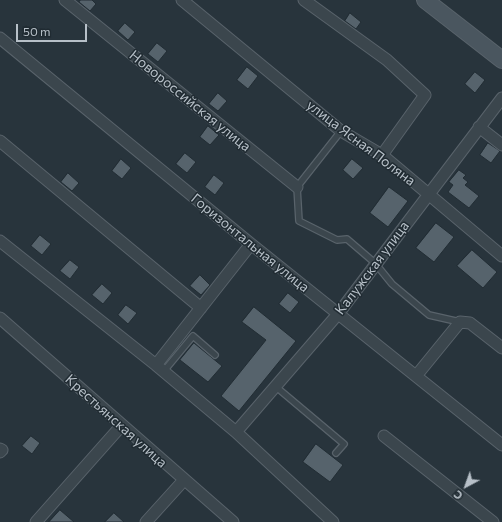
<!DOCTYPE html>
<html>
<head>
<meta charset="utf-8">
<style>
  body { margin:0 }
  #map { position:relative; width:502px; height:522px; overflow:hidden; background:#28343c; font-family:Commissioner,sans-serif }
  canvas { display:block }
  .north { position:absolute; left:446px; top:466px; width:40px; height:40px; -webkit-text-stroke:3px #202b32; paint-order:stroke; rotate:221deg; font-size:11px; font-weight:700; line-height:16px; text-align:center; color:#b7c0c8 }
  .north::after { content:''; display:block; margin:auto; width:14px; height:18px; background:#b7c0c8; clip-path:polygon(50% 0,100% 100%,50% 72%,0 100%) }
  .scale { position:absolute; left:16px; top:24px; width:71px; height:18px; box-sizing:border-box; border:2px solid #b7c0c8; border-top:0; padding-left:5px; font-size:12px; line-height:14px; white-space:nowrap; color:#b7c0c8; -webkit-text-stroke:3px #202b32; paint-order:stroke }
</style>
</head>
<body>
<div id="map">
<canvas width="502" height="522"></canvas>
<div class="north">С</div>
<div class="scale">50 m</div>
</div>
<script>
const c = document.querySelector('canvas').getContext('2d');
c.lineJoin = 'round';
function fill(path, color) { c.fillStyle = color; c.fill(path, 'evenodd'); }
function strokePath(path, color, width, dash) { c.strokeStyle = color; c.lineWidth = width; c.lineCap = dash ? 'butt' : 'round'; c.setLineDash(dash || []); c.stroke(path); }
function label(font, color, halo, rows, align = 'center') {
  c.font = font + ' Commissioner,sans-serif'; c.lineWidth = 3; c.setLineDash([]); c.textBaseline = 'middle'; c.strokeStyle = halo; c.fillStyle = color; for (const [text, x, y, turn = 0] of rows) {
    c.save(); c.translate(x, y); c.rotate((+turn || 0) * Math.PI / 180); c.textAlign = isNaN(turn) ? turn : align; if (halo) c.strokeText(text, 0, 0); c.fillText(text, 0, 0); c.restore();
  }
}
const building = new Path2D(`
  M81,0H92L96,4L90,11L79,2Z
  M350,13L361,22L356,29L345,21Z
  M125,23L135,32L128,40L118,31Z
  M157,43L167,51L158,62L148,54Z
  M247,67L258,76L248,89L237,80Z
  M475,72L485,80L475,93L465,84Z
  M218,93L227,101L218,111L209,104Z
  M208,126L219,135L210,145L200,137Z
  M488,143L500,151L491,163L480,155Z
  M185,153L196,162L187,173L176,164Z
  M121,159L131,168L122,179L112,171Z
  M352,159L363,168L353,179L343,170Z
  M459,170L466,175L463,178L468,182L465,185L479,196L469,208L448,192L453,185L449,182Z
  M68,173L79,183L72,191L61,182Z
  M214,175L224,183L215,195L205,187Z
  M389,187L408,201L388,227L370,213Z
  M436,223L454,237L434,262L416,248Z
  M40,235L51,244L42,255L31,246Z
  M472,250L497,272L483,288L457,266Z
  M70,260L79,267L70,279L60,271Z
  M200,275L210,285L201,295L190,286Z
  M102,284L112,293L103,304L92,295Z
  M288,293L299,302L290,313L279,304Z
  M126,305L137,313L128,324L118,315Z
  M254,307L296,341L239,411L221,396L266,340L242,322Z
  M194,343L222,366L208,382L180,360Z
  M31,436L40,443L32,454L22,446Z
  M316,444L343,465L330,482L303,462Z
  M60,510L74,522H49Z
  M114,513L124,522H105Z`);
fill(building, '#56636c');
strokePath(building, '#222d34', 1);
const lane = new Path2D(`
  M341,131L297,187L299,221L337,240L347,239L375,263L392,284L429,315L460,322
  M164,371L193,336L215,355
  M275,386L344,444L336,453`);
const street = new Path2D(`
  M65,0L297,187
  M182,0L341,131L382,155L502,256
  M304,0L387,60L425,95L382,155
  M0,38L251,244L502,445
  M479,127L502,145
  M0,141L201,308
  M0,241L156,365L236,432L333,522
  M0,318L233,522
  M156,365L251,244
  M416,376L460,322L470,323L502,348
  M236,432L338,314L502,98
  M384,436L493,522
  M0,449L2,450L0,452
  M36,522L122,425
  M146,522L184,480`);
const secondary = new Path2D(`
  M425,0L502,60`);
strokePath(lane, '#59636b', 8);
strokePath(street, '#59636b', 13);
strokePath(secondary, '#59636b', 18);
strokePath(lane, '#3b464d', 5.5);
strokePath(street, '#3b464d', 11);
strokePath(secondary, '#4a565f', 16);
label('14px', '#b7c0c8', '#202b32', [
  ["Новороссийская улица",190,101,39],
  ["улица Ясная Поляна",361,143,37],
  ["Горизонтальная улица",250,243,39],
  ["Калужская улица",372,268,-53],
  ["Крестьянская улица",116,421,42]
]);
</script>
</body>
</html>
